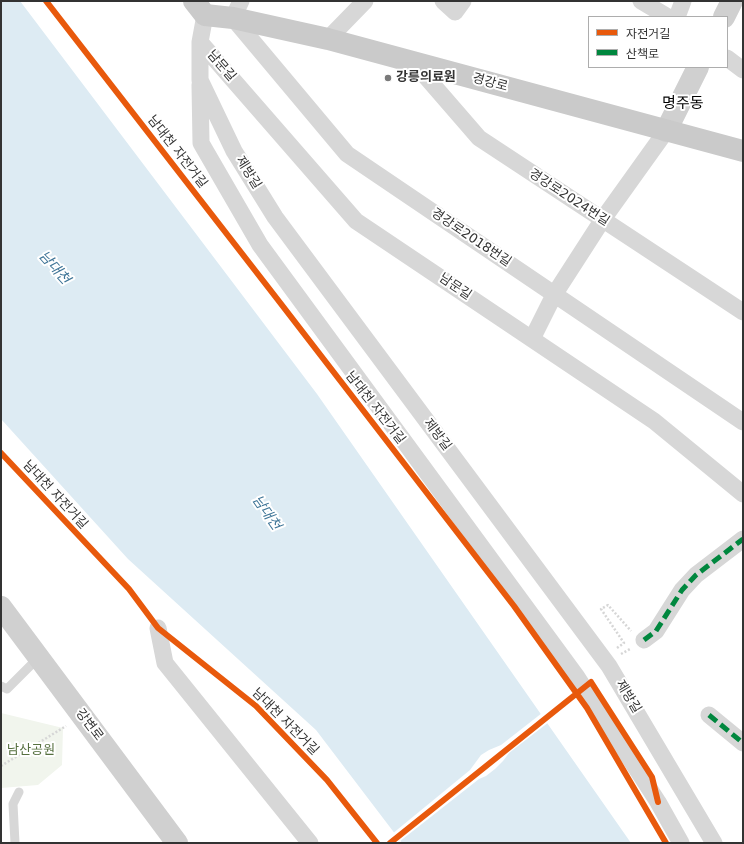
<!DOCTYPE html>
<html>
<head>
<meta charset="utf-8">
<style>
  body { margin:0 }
  #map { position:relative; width:744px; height:844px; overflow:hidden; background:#fff; font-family:"DejaVu Sans","Noto Sans KR",sans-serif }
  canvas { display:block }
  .frame { position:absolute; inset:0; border:2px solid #333; pointer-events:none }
  .legend { position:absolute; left:588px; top:16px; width:140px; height:52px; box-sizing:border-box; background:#fff; border:1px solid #adadad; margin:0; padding:5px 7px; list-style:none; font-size:12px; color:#333 }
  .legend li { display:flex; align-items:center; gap:8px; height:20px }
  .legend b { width:20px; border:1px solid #adadad }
</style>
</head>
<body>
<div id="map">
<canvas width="744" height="844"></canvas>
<div class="frame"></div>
<ul class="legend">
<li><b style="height:5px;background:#e8590c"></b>자전거길</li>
<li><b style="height:5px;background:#00873e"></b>산책로</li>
</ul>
</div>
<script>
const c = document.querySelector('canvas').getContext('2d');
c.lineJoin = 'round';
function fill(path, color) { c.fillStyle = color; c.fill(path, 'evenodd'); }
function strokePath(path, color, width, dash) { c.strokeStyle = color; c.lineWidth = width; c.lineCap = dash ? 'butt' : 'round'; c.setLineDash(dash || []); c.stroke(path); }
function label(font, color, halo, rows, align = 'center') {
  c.font = font + ' "DejaVu Sans","Noto Sans KR",sans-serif'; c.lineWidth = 4; c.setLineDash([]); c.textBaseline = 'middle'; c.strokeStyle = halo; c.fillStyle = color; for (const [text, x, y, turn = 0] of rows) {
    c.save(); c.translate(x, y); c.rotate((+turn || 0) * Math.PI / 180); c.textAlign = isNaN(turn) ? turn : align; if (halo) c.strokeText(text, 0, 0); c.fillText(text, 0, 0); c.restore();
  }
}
fill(new Path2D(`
  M1,713L63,728L62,765L38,785L1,788Z`), '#f1f5ed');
fill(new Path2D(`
  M1,1H20L317,394L631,843H402L316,730L128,559L1,419Z`), '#ddebf3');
fill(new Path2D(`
  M542,713L549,722L509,753L503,761L495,769L486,776L479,779L399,842L392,834L470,770L481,755L489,750L501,745Z`), '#fff');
strokePath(new Path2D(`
  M617,648L624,643L601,609L608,605L631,631
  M621,654L630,649
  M1,766L66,726`), '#d6d6d6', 2.5, [2, 2]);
strokePath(new Path2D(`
  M1,686L7,689L38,658
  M15,843L13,804L19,792`), '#d7d7d7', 9);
strokePath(new Path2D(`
  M241,1L233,18L347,154L743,422
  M443,1L455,12L463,1
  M641,1L668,17
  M205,15L200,42V80L234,151L275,217L609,666L714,843
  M677,17L683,1
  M328,39L365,1
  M200,42L356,221L654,421L743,494
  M727,58L743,70
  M414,63L479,138L743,312
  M200,85L201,143L260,245L577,677L658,802L681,843
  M532,339L554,295L603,219L666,131
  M158,628L165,663L310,843
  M644,640L656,631L682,590L696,575L743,539
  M709,715L743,743`), '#d7d7d7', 17);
strokePath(new Path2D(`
  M724,17L732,1
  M666,131L698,67
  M1,607L177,843`), '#d0d0d0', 22);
strokePath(new Path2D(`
  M194,1L205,15L233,18L328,39L743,151`), '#cacaca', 22);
strokePath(new Path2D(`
  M644,640L656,631L682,590L696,575L743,539
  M709,715L743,743`), '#00873e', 5, [10, 5]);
strokePath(new Path2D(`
  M46,1L278,300L514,606L587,708L666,843
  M1,453L129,589L158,628L256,706L327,780L377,843
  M390,843L591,682L652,777L658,802`), '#e8590c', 6);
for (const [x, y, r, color] of [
  [388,78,4,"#7a7a7a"]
]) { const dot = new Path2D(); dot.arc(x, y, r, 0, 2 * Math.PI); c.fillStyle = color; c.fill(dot); strokePath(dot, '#fff', 1.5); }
label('13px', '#333', '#fff', [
  ["남문길",221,66,49],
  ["경강로",490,83,15],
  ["남대천 자전거길",177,152,52],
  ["제방길",248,173,58],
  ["경강로2024번길",569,198,33],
  ["경강로2018번길",471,238,34],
  ["남문길",455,287,34],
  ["남대천 자전거길",375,408,52],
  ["제방길",437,435,53],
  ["남대천 자전거길",55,495,47],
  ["제방길",628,697,59],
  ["남대천 자전거길",285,722,45],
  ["강변로",89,725,53]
]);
label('bold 13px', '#333', '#fff', [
  ["강릉의료원",396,78]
], 'left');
label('13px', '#56703f', '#fff', [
  ["남산공원",31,751]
]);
label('italic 14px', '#3f7597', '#fff', [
  ["남대천",54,268,48],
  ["남대천",266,513,55]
]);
label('15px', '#000', '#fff', [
  ["명주동",683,104]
]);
</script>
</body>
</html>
